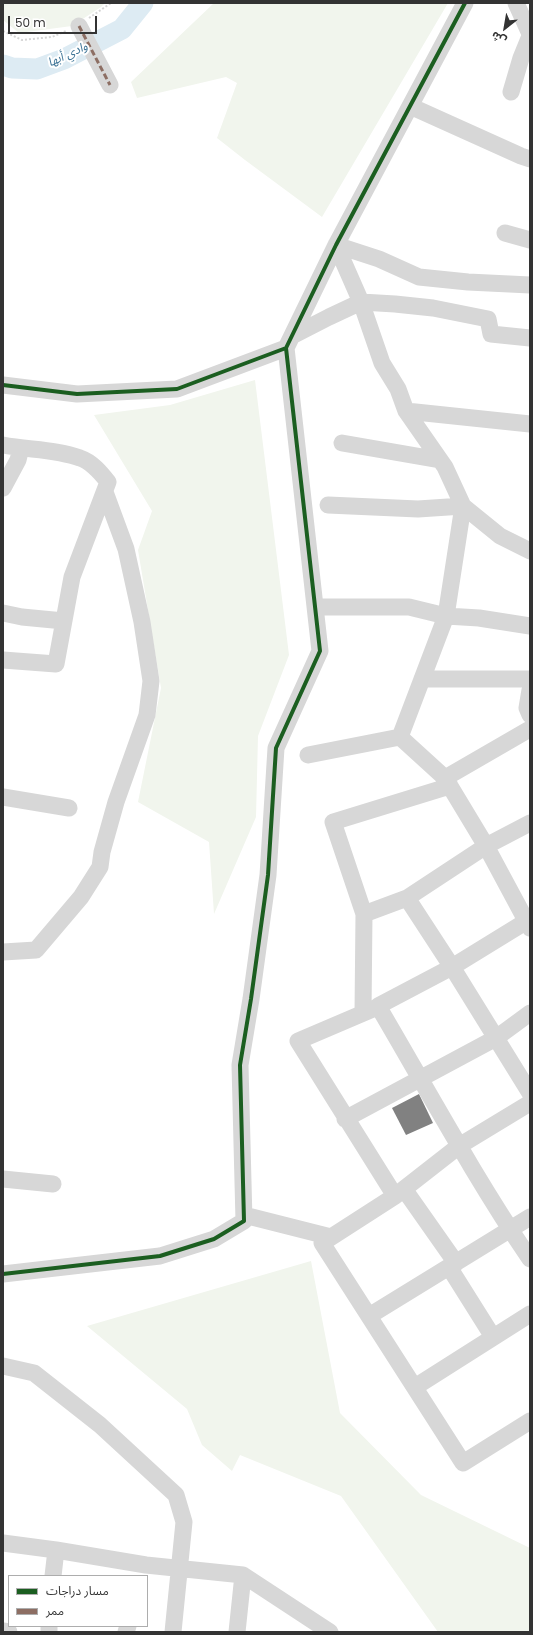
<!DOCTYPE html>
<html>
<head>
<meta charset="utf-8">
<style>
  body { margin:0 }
  #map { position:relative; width:533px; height:1635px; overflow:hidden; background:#fff; font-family:Poppins,"Noto Sans Arabic",sans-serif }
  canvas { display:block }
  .frame { position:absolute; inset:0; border:4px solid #333; pointer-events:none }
  .legend { position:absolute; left:8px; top:1575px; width:140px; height:52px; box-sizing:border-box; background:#fff; border:1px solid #adadad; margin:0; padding:5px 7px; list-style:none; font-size:12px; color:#333 }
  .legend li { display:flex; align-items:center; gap:8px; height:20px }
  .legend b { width:20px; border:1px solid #adadad }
  .north { position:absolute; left:485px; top:8px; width:40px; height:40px; -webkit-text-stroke:3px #fff; paint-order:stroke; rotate:211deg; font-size:11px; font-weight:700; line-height:16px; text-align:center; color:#333 }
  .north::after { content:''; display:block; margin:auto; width:14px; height:18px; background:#333; clip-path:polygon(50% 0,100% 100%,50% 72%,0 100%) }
  .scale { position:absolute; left:8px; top:16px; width:89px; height:18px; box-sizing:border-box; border:2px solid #333; border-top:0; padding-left:5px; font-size:12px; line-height:14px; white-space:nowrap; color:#333; -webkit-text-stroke:3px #fff; paint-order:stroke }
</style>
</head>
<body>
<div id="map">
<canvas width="533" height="1635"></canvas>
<div class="frame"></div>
<ul class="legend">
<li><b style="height:5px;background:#1b5e20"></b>مسار دراجات</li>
<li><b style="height:5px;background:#8d6e63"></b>ممر</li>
</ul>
<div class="north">ش</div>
<div class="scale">50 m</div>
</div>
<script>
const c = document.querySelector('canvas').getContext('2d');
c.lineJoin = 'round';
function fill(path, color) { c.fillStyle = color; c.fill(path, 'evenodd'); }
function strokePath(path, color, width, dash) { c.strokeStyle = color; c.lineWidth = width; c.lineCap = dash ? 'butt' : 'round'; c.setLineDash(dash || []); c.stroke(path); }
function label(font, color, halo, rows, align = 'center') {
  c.font = font + ' Poppins,"Noto Sans Arabic",sans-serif'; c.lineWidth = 4; c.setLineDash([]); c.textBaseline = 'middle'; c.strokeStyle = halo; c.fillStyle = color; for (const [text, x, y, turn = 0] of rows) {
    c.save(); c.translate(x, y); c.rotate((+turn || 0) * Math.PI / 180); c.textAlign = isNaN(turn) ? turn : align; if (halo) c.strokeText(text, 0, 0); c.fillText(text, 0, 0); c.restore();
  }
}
fill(new Path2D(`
  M3,3H105L101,7L72,26L19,33L3,20Z
  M214,3H448L322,217L245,160L217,138L237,83L226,77L137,98L131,82Z
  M255,380L289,655L258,736L256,817L214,914L209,842L138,802L161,688L138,550L152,511L94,415L170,405Z
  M311,1261L340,1413L421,1495L530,1548V1632H438L341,1496L240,1455L232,1471L202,1445L187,1409L87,1326Z`), '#f1f5ed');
strokePath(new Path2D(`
  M3,65L12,68L37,69L64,59L122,29L143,3`), '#ddebf3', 21);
fill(new Path2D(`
  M419,1094L433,1123L406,1135L392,1108Z`), '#818181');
strokePath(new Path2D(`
  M89,18L111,3
  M3,31L22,40L52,37L66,31`), '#d6d6d6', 2, [2, 2]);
strokePath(new Path2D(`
  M516,3L530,34
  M79,26L110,85
  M511,92L521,58L530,36
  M410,106L521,156L530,159
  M505,233L530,240
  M336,245L361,302L382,363L398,389L406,411L445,467L463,506L500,536L530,551
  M336,245L379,259L419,277L468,282L530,285
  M292,336L329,317L361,302L395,304L433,308L488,319L491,334L530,338
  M3,385L77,394L177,389L286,348L336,245L465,3
  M406,411L530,424
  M342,443L440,460
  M3,445C28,450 56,449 80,458C92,462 101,473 108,482L72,577L56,664L3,660
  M3,488L18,460L21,448
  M315,607H409L446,616L479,618L530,626
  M3,613L22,617L64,621
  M422,679H530
  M530,690L527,708L530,715
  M400,737L445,778L486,846L530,928
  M308,755L400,737L446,616L463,506L418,509L328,505
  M445,778L528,730
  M3,797L69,808
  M407,898L452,967L530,1093
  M364,914L407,898L486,846L530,823
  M530,919L452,967L378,1006C428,1091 475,1178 530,1259
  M3,952L36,950L81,897L100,867L102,852L116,802L147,715L151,681L142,622L126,549L105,492
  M373,1009L298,1041L395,1196
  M363,1013L364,914L333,822L450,786
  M530,1103L459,1146L395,1196L322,1243L463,1463L530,1421
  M345,1119L496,1038L530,1013
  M3,1179L53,1184
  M404,1189L456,1263
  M244,1215L331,1237
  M449,1267L493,1337
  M3,1274L160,1256L214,1239L244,1221L240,1065L251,999L268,875L276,748L320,651L286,348
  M369,1316L530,1217
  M3,1366L34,1373L100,1425L176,1495L184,1522L173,1632
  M415,1387L530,1314
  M3,1543L56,1550L146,1565L243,1575L330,1632
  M53,1576L56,1550
  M3,1631L9,1632
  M49,1632V1626
  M126,1632L128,1626
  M237,1632L243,1575`), '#d7d7d7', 17);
strokePath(new Path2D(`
  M79,26L110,85`), '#8d6e63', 3, [6, 3]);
strokePath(new Path2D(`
  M3,385L77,394L177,389L286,348L336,245L465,3
  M3,1274L160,1256L214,1239L244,1221L240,1065L251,999L268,875L276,748L320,651L286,348`), '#1b5e20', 4);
label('italic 12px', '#3f7597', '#fff', [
  ["وادي أبها",68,55,-25]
]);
</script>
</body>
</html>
